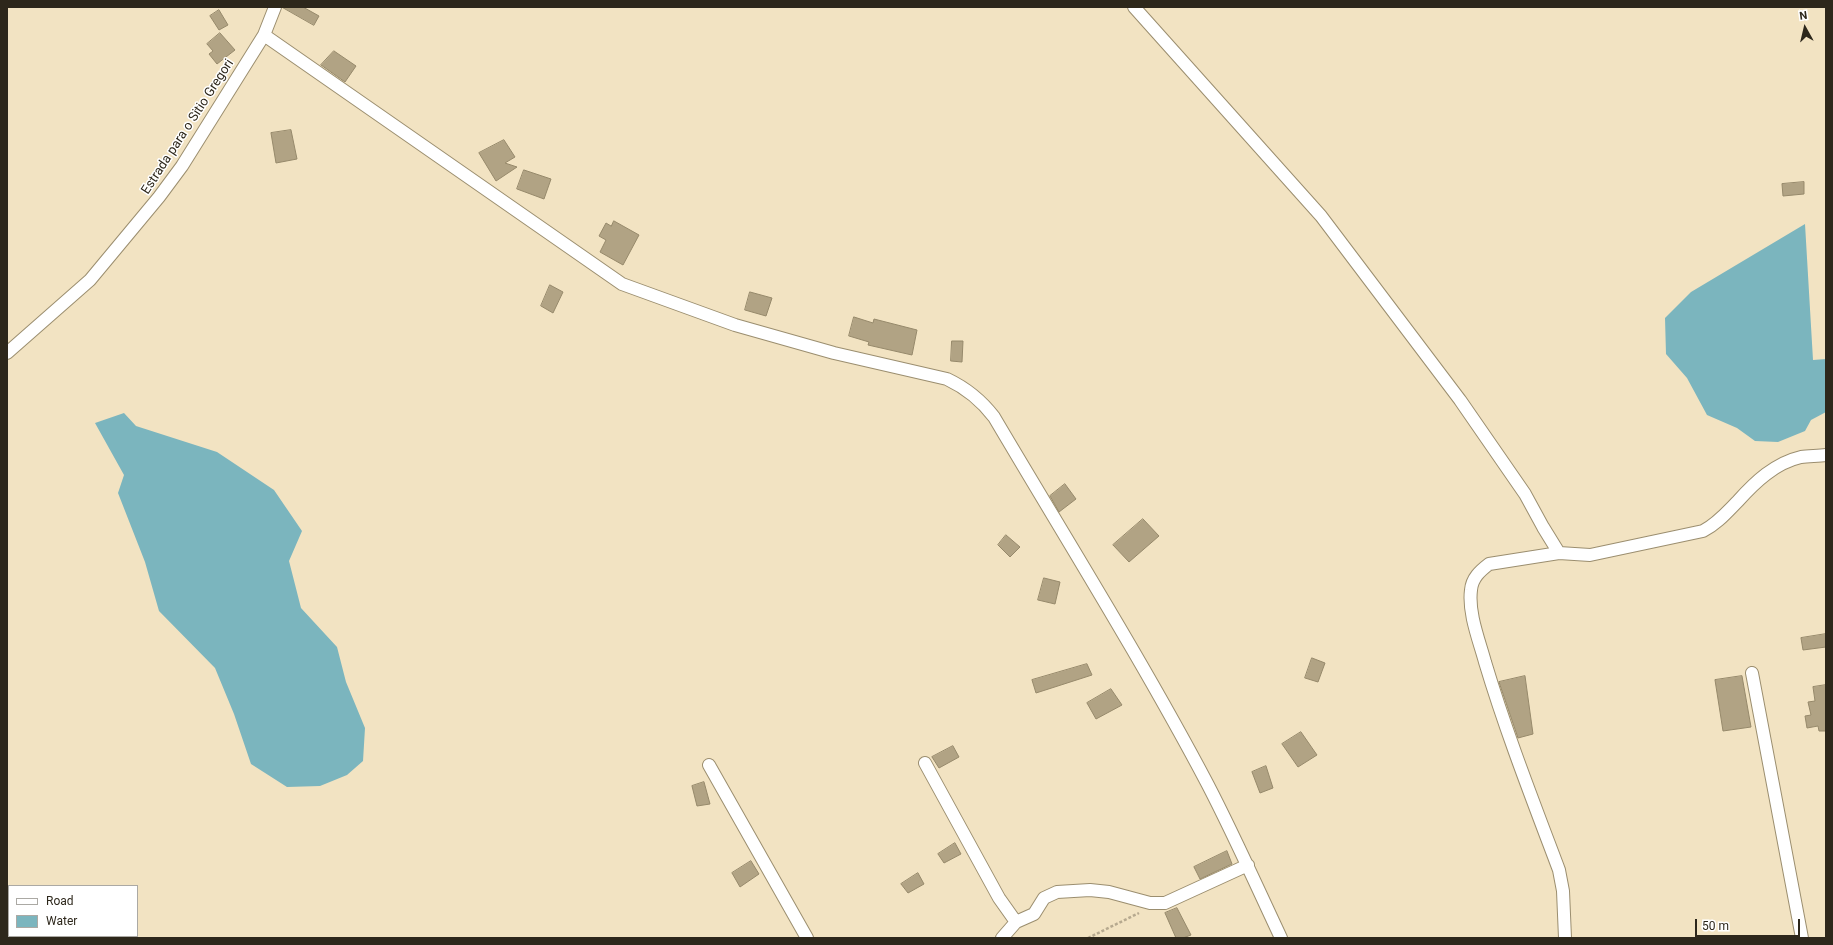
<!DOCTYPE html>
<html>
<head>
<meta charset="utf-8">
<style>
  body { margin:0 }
  #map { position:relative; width:1833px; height:945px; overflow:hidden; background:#f2e3c2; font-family:Roboto,sans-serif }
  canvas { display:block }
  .frame { position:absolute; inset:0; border:8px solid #2d271b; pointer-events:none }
  .legend { position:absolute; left:8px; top:885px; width:130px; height:52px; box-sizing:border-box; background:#fff; border:1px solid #aba9a4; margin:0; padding:5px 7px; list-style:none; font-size:12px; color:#2d271b }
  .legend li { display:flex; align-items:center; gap:8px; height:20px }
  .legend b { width:20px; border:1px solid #aba9a4 }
  .north { position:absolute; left:1785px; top:8px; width:40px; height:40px; -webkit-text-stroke:3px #fff; paint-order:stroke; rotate:352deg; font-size:11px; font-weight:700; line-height:16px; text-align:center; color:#2d271b }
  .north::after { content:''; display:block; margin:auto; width:14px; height:18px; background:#2d271b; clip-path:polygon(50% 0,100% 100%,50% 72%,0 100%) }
  .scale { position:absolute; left:1695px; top:919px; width:105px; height:18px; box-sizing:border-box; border:2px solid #2d271b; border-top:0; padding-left:5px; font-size:12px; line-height:14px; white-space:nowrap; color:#2d271b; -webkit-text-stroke:3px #fff; paint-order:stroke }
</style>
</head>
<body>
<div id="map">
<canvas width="1833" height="945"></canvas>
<div class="frame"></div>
<ul class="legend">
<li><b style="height:5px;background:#fff"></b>Road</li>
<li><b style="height:11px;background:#7bb5be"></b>Water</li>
</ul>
<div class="north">N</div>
<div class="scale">50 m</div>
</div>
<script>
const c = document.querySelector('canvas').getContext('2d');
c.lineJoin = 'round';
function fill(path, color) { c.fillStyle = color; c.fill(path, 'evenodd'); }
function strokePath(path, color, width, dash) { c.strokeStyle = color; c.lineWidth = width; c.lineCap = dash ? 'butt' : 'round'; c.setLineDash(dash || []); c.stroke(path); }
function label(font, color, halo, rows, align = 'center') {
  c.font = font + ' Roboto,sans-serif'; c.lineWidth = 3; c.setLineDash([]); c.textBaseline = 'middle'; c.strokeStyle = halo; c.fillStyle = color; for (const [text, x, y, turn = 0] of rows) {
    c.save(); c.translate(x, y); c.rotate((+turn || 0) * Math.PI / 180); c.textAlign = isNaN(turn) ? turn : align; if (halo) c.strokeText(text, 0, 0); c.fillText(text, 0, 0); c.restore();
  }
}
fill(new Path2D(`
  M1805,224L1813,360L1826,359V412L1811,420L1805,431L1778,442L1755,441L1737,428L1707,415L1687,378L1666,354L1665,318L1691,292Z
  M124,413L136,426L217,452L274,490L302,531L289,561L301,608L337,647L346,682L365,728L363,761L347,775L320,786L287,787L251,764L234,714L215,668L159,611L145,562L118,493L124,475L95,423Z`), '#7bb5be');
const building = new Path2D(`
  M282,7H303L319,16L314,25Z
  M219,10L228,25L219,30L210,16Z
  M220,33L235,50L217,64L209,54L213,51L207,44Z
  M334,51L356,66L345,82L321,65Z
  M291,130L297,159L276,163L271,133Z
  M504,140L515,157L505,163L517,167L496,181L479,153Z
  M524,170L551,179L544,199L517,189Z
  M1804,182V194L1783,196L1782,184Z
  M614,221L639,235L623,265L600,252L606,240L599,236L606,223L611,226Z
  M550,285L563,292L553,313L541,306Z
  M750,292L772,298L766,316L745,310Z
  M854,317L873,323L874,319L917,330L912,355L868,345L869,342L849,336Z
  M952,341H963L962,362L951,361Z
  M1065,484L1076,499L1059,512L1050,496Z
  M1143,519L1159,536L1129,562L1113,545Z
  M1006,535L1020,547L1010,557L998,545Z
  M1044,578L1060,582L1055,604L1038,600Z
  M1826,634V647L1803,650L1801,638Z
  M1312,658L1325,663L1318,682L1305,678Z
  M1087,664L1092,675L1036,693L1032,680Z
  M1525,676L1533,734L1518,738L1499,682Z
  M1742,676L1751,727L1723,731L1715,680Z
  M1826,685V731H1819L1818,726L1807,728L1805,716L1811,715L1808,702L1815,701L1813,687Z
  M1111,689L1122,705L1096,719L1087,703Z
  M1301,732L1317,755L1298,767L1282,744Z
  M953,746L959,757L939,768L932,757Z
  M1266,766L1273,788L1260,793L1252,772Z
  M704,782L710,804L697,806L692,786Z
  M955,843L961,854L944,863L938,854Z
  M1227,851L1232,864L1200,879L1194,867Z
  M751,861L759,874L740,887L732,873Z
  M918,873L924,884L908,893L901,884Z
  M1177,908L1191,935L1183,938H1176L1165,913Z`);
fill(building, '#b1a384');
strokePath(building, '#96896b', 1);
const minor = new Path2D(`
  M1134,7L1321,216L1460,400L1525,494L1543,527L1559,553
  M264,35L622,284L735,325L834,353L947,379C966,388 981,400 994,417C1066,539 1142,660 1208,785C1234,835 1257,887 1281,938
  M7,353L90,280L159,197L182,166L264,35L275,7
  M1752,673L1802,938
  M925,763L999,898L1016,922L1002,938
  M709,765L807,938
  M1016,922L1034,914L1044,898L1057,892L1090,890L1109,892L1150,903H1165L1248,865
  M1565,938L1563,891L1559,870C1533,801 1506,732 1485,662C1479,640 1468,613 1471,590C1472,578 1480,571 1489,564L1559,553L1590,555L1703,531C1717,524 1727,512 1738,501C1755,482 1775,463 1801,457C1809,456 1818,456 1826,455`);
strokePath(minor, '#9b8e6f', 14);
strokePath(new Path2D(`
  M1088,938L1139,913`), '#b6a98f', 2.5, [3, 2]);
strokePath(minor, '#fff', 12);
label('13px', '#2d271b', '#fff', [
  ["Estrada para o Sitio Gregori",188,127,-57]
]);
</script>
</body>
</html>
